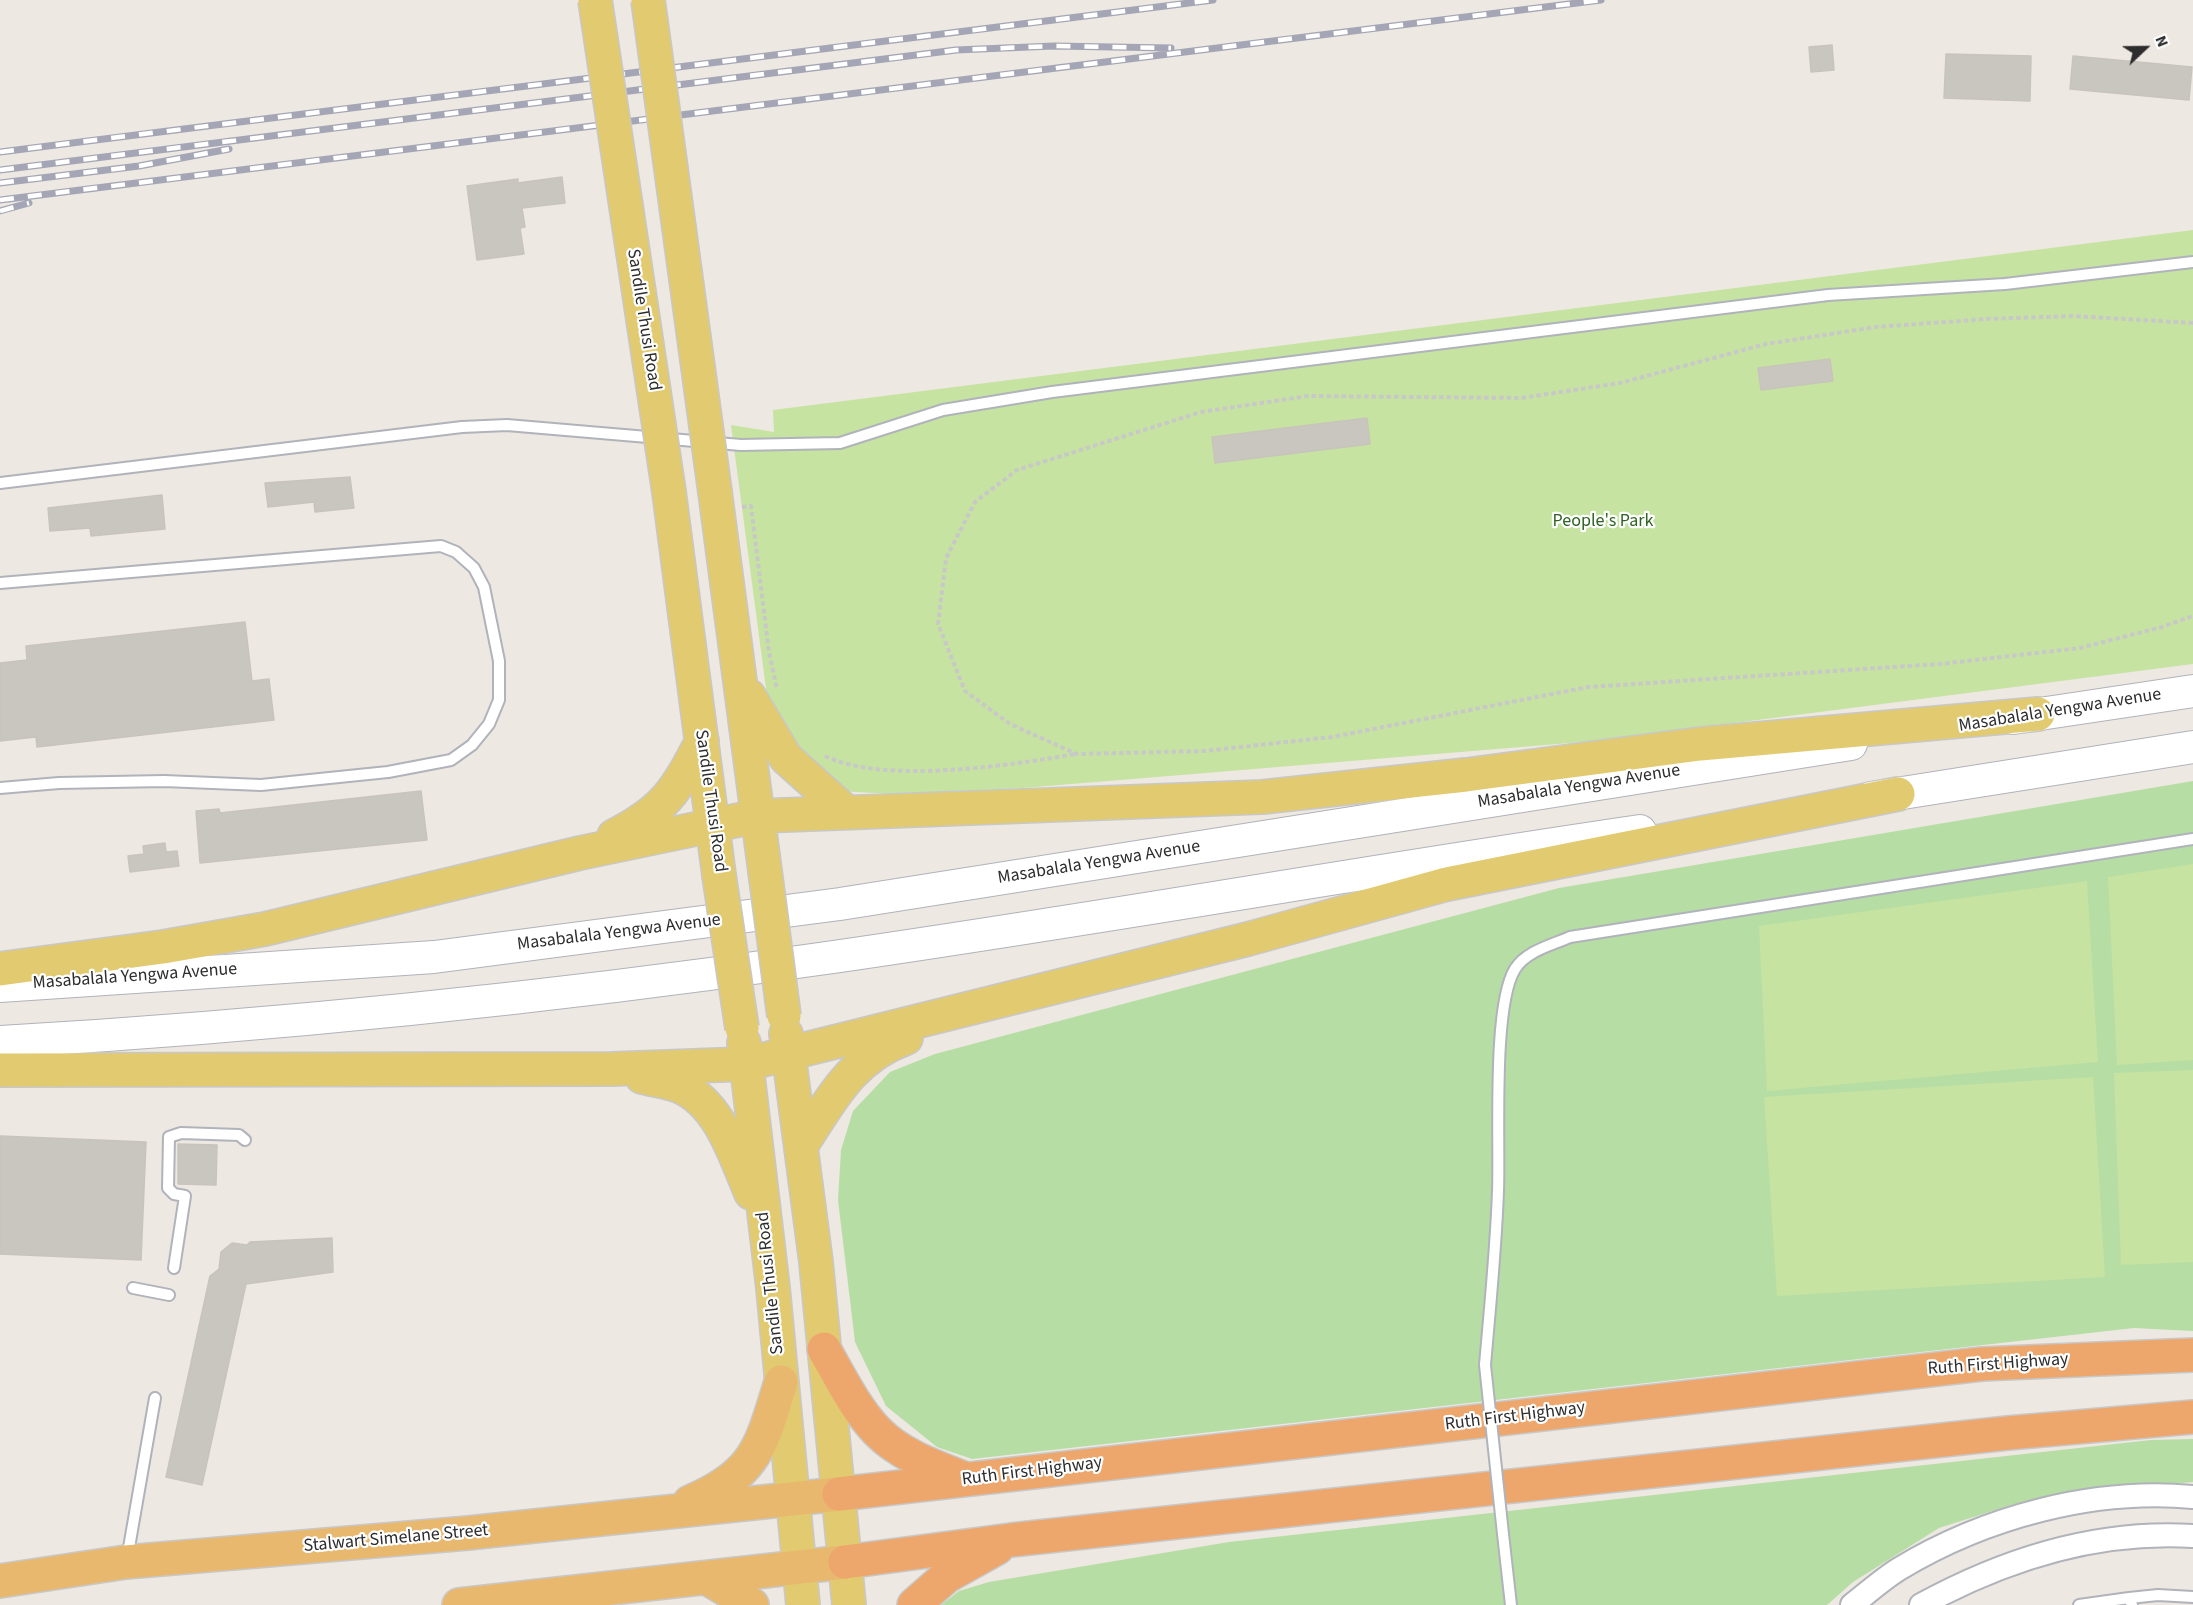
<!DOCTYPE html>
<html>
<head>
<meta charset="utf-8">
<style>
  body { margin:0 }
  #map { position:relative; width:2193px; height:1605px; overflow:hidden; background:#ede8e1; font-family:"Source Sans 3",sans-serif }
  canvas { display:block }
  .north { position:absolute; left:2115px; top:18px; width:60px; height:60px; -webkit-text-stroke:4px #fff; paint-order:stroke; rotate:68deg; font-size:16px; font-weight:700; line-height:24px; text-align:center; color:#2d2d2d }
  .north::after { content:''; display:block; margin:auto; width:21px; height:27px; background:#2d2d2d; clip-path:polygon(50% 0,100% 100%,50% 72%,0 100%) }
</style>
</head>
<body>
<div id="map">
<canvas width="2193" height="1605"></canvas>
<div class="north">N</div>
</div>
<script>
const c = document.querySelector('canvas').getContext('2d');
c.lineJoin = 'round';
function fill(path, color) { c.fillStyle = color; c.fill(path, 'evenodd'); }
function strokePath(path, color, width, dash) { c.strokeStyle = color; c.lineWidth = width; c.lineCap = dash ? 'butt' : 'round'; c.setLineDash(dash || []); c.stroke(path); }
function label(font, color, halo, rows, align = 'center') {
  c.font = font + ' "Source Sans 3",sans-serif'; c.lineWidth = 4.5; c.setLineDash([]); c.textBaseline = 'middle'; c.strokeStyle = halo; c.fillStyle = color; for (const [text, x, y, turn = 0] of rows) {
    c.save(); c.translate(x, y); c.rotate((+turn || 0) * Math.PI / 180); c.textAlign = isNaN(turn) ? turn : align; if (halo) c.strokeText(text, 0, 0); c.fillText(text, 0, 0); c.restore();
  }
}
fill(new Path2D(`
  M2193,781V1331L2134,1328L972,1459L937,1447L886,1406L855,1342L838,1200L841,1150L853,1111L890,1072L935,1054L1559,888Z
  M2193,1439V1482L2060,1493L2011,1505L1939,1528L1853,1582L1827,1605H941L959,1591L989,1582L1229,1542L2151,1440Z`), '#b6dda4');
fill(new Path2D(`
  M2193,230V664L1594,741L1023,788L893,794L838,791L798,756L769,711L731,425L774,432L773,410Z
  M2193,864V1060L2117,1065L2108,877Z
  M2087,881L2098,1062L1767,1091L1759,926Z
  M2193,1070V1262L2121,1265L2114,1073Z
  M2093,1077L2105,1277L1777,1296L1764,1097Z`), '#c6e3a1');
const building = new Path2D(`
  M1832,45L1834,70L1811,72L1809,47Z
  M1946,54L2031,56L2030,101L1944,98Z
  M2073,56L2192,67L2189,100L2070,89Z
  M562,177L565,203L522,208L525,227L520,228L524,254L477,260L467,186L518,179V183Z
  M1830,359L1833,381L1761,390L1758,368Z
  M1367,418L1370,444L1215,463L1212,437Z
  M350,477L354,508L315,512L314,502L268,507L265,483Z
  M162,495L165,529L91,536L90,528L50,531L48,508Z
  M245,622L252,681L269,679L274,720L37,747L36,737L0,741V663L27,660L26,646Z
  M421,791L427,840L200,863L196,811L219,809L220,813Z
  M165,843L166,852L177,851L179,866L130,872L128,856L144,854L143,846Z
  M0,1136L146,1142L141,1260L0,1254Z
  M178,1144L217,1145L216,1185L178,1184Z
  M332,1238L333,1272L246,1284L202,1485L166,1477L210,1276L219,1269L221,1252L232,1243L247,1245L250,1242Z`);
fill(building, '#c9c6bf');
strokePath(building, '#c8c4bb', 1.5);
const service = new Path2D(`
  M0,483L462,427L507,425L741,445L840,443L943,410L1052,392L1828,295L2005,284L2193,262
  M0,583L441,546L456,552L474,568L484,587L499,661V700L489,724L472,745L451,760L388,772L261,785L164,781L59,783L0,788
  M174,1268L185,1196L174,1194L168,1188L169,1137L181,1133L239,1135L245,1140
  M133,1288L169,1295
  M1485,1365C1490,1307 1496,1249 1498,1191C1500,1143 1492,1006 1515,969C1526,951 1552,945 1570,937L2193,839
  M1503,1534L1511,1605
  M127,1559L155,1398
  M2129,1598L2158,1595L2193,1597
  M2079,1605L2129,1598L2132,1605`);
const minor = new Path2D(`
  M1852,1605C1867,1593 1883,1579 1899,1569C1985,1517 2093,1488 2193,1497
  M1921,1605C2005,1559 2096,1530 2193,1536`);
const secondary = new Path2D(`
  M2013,718L2193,691
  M1871,798L2193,747
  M0,986L434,957L840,904L1851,744
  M0,1042C274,1026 547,998 819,959C1093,920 1366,871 1640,831`);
const primary = new Path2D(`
  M669,492L719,875
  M715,492L765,871
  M749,696L786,758L845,811
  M614,836C665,810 676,791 702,741
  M0,969L163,947L265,929L580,853L758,816L1262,797L1466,775L1700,744L2038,714
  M786,1034L816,1262L849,1605
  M744,1043L773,1288L803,1605
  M0,1070L612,1069L746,1064L1248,939L1447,884L1898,794
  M642,1077C654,1080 668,1082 679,1086C720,1103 735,1156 751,1193
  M801,1146C831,1100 851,1058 906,1038`);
const trunk = new Path2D(`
  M690,1502C757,1474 761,1446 781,1382
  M707,1578L752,1605
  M0,1581L126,1562L468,1533L839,1494
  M459,1605L845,1562`);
const motorway = new Path2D(`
  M824,1349C840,1377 855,1408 877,1431C900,1455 935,1467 966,1479
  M839,1494L1982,1364L2193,1355
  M845,1562L1011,1540L1223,1517L2008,1433L2193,1417
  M914,1605L947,1576L997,1548`);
strokePath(service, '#b1b3bb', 14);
strokePath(minor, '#b1b3bb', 26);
strokePath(secondary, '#b1b3bb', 34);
strokePath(primary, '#c8c8c8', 36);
strokePath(trunk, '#c8c8c8', 36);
strokePath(motorway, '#c8c8c8', 36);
strokePath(new Path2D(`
  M2193,323L2073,316L1987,319L1876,327L1766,344L1620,383L1521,398L1308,396L1201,412L1017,470L975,502L946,558L938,624L965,691L1010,724L1077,754L1204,751L1332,737L1588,687L1940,664L2080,648L2162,627L2193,616
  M742,507L751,506L769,652L777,689
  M825,756C885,785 1011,765 1076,754`), '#c8c8c8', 4, [4.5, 3]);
strokePath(service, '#fff', 10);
strokePath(minor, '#fff', 22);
strokePath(secondary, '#fff', 32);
strokePath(primary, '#e2ca70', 33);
strokePath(trunk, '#e8b86e', 33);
strokePath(motorway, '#eda66b', 33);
const rail = new Path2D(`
  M0,152L1213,0
  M0,170L956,50L1054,46L1171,48
  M0,183L139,166L229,149
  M0,200L1601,0
  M0,211L29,203`);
strokePath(rail, '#a4a6b5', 7);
strokePath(rail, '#fff', 4.5, [14]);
const serviceBridge = new Path2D(`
  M1485,1365L1503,1534`);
const primaryBridge = new Path2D(`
  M595,0L669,492
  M648,0L715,492
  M765,871L784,1016
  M719,875L742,1028`);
strokePath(serviceBridge, '#b1b3bb', 14, []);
strokePath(primaryBridge, '#c8c8c8', 36, []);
strokePath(serviceBridge, '#fff', 10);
strokePath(primaryBridge, '#e2ca70', 33);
label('18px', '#2d2d2d', '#fff', [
  ["Sandile Thusi Road",643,320,81],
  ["Masabalala Yengwa Avenue",2060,711,-9],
  ["Masabalala Yengwa Avenue",1579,787,-9],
  ["Sandile Thusi Road",710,801,82],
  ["Masabalala Yengwa Avenue",1099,863,-9],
  ["Masabalala Yengwa Avenue",619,933,-7],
  ["Masabalala Yengwa Avenue",135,977,-4],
  ["Sandile Thusi Road",771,1283,-96],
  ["Ruth First Highway",1998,1365,-4],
  ["Ruth First Highway",1515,1417,-7],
  ["Ruth First Highway",1032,1472,-7],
  ["Stalwart Simelane Street",396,1539,-5]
]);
label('18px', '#2f6323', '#fff', [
  ["People's Park",1603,522]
]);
</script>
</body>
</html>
